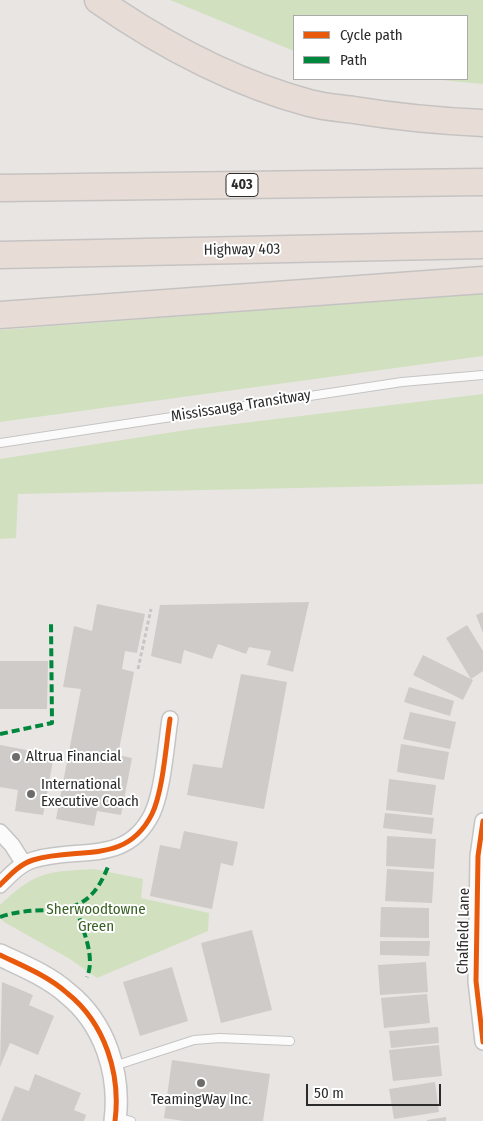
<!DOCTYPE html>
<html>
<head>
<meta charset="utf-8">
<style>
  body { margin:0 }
  #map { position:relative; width:483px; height:1121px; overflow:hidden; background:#e9e5e2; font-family:"Fira Sans Condensed",sans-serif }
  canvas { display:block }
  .legend { position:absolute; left:293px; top:15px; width:175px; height:65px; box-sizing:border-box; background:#fff; border:1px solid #aaa; margin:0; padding:6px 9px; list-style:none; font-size:15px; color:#2b2b2b }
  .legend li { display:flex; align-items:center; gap:10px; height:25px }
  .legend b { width:25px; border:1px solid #aaa }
  .scale { position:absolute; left:306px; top:1084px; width:135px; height:22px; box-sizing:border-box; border:2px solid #2b2b2b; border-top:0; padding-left:6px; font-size:15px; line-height:18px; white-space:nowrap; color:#2b2b2b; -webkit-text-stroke:4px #fff; paint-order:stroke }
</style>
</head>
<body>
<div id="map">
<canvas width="483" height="1121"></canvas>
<ul class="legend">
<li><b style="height:6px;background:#e8590c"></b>Cycle path</li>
<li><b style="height:6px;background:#00873e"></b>Path</li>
</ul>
<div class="scale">50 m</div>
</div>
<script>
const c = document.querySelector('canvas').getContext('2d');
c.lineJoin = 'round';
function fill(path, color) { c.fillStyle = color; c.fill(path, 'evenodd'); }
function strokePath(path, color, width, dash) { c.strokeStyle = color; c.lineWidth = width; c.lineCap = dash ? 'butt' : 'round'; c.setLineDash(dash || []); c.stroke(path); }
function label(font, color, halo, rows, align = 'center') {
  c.font = font + ' "Fira Sans Condensed",sans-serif'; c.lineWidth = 4; c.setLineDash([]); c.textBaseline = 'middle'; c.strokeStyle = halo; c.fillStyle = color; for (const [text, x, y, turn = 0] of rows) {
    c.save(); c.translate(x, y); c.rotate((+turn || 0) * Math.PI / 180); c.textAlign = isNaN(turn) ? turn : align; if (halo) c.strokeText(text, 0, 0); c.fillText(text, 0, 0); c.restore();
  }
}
fill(new Path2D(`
  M170,0H483V84L431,79H467V16H294V51Z
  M483,293V356L0,422V330Z
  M483,394V484L18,494L16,538L0,539V459L193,429Z
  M94,869L143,879L141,898L209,913L208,931L97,978L70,959L4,922L0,916V905C36,871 46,872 94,869Z`), '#d1e0bf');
fill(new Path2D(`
  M309,602L293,672L267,665L271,651L249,647L246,654L218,644L212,659L184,650L181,664L151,656L160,605Z
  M97,604L145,614L137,653L125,651L122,669L134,672L118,755L132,758L121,815L97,811L94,826L56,819L81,689L63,687L74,626L92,631Z
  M483,612V633L476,615Z
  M467,625L483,651V671L471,679L446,638Z
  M423,655L473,680L463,700L413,675Z
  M0,661H48L47,709H0Z
  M241,674L287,682L264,809L187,795L193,764L222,768Z
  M409,687L454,701L450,716L404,702Z
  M410,712L456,722L450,749L403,739Z
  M401,744L449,752L444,780L397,772Z
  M0,745L54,755L43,815L15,811L18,790L0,787Z
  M389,779L436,785L432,815L386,810Z
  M385,813L434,818L432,834L383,828Z
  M184,831L238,842L233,866L221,863L212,909L150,896L160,845L180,849Z
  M387,836L436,839L434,869L386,866Z
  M387,869L434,872L432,903L385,901Z
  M381,907L429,908V938L380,937Z
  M252,930L272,1010L221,1023L201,943Z
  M380,941H430L429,956L380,955Z
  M426,962L428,992L380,995L378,965Z
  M172,967L188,1021L140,1036L123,982Z
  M2,982L33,995L29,1005L54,1016L38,1055L10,1043L0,1067Z
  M427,994L430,1023L384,1028L381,998Z
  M438,1027L439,1043L391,1048L389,1031Z
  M439,1045L442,1076L393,1081L389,1050Z
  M172,1060L270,1074L263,1121H184L164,1118Z
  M35,1074L81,1093L74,1110L86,1115L84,1121H1L15,1086L29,1091Z
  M435,1082L439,1112L394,1119L389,1089Z
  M446,1117V1121H427V1120Z`), '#cecbc9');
const lane = new Path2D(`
  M0,443L402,382L483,375
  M114,1066L194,1040L220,1038L290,1041
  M116,1117L131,1121`);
const street = new Path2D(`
  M483,821L478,856L476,981L483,1042
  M0,832L12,845L24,864
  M0,885C10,875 20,864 33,860C78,846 126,866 152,814C163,791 166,745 170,719`);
const secondary = new Path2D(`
  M0,955C23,966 48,976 67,993C105,1023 121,1074 115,1121`);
const highway = new Path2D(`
  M98,0C164,46 232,82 309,103C324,107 339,108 354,110C397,117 439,121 483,123
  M0,188L483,182
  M0,255L483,245
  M0,315L483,280`);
strokePath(lane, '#c5c4c4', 10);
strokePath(street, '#c5c4c4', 18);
strokePath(secondary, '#c5c4c4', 24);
strokePath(highway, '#c5c3c2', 29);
strokePath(new Path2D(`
  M138,669L151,609`), '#c6c6c6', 3, [4, 2.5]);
strokePath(lane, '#fcfbfb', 8);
strokePath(street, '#fcfbfb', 15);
strokePath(secondary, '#fcfbfb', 21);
strokePath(highway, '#e7dcd6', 26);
strokePath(new Path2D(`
  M0,734L52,723L51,623
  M76,907C82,929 96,956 87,977
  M0,917C48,900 85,929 109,864`), '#00873e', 4, [8, 4]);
strokePath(new Path2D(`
  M483,821L478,856L476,981L483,1042
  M0,885C10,875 20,864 33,860C78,846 126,866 152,814C163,791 166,745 170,719
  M0,955C23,966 48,976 67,993C105,1023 121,1074 115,1121`), '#e8590c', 5);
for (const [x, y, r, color] of [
  [16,757,5,"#6e6c6b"],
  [31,794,5,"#6e6c6b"],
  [201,1083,5,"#6e6c6b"]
]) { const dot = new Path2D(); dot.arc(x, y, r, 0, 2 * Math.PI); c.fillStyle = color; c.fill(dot); strokePath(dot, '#fff', 2); }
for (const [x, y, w] of [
  [242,185,32]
]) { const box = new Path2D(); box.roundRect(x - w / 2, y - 11.5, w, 23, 4); c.fillStyle = '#fff'; c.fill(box); strokePath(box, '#2b2b2b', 1); }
label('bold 14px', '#2b2b2b', null, [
  ["403",242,185]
]);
label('15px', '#2b2b2b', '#fff', [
  ["Highway 403",242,250,-1],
  ["Mississauga Transitway",241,406,-9],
  ["Chalfield Lane",464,931,-89]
]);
label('15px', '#2b2b2b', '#fff', [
  ["Altrua Financial",26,757],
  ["International",41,785],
  ["Executive Coach",41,802],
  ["TeamingWay Inc.",201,1100,"center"]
], 'left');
label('15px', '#386123', '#fff', [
  ["Sherwoodtowne",96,910],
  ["Green",96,927]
]);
</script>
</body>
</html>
